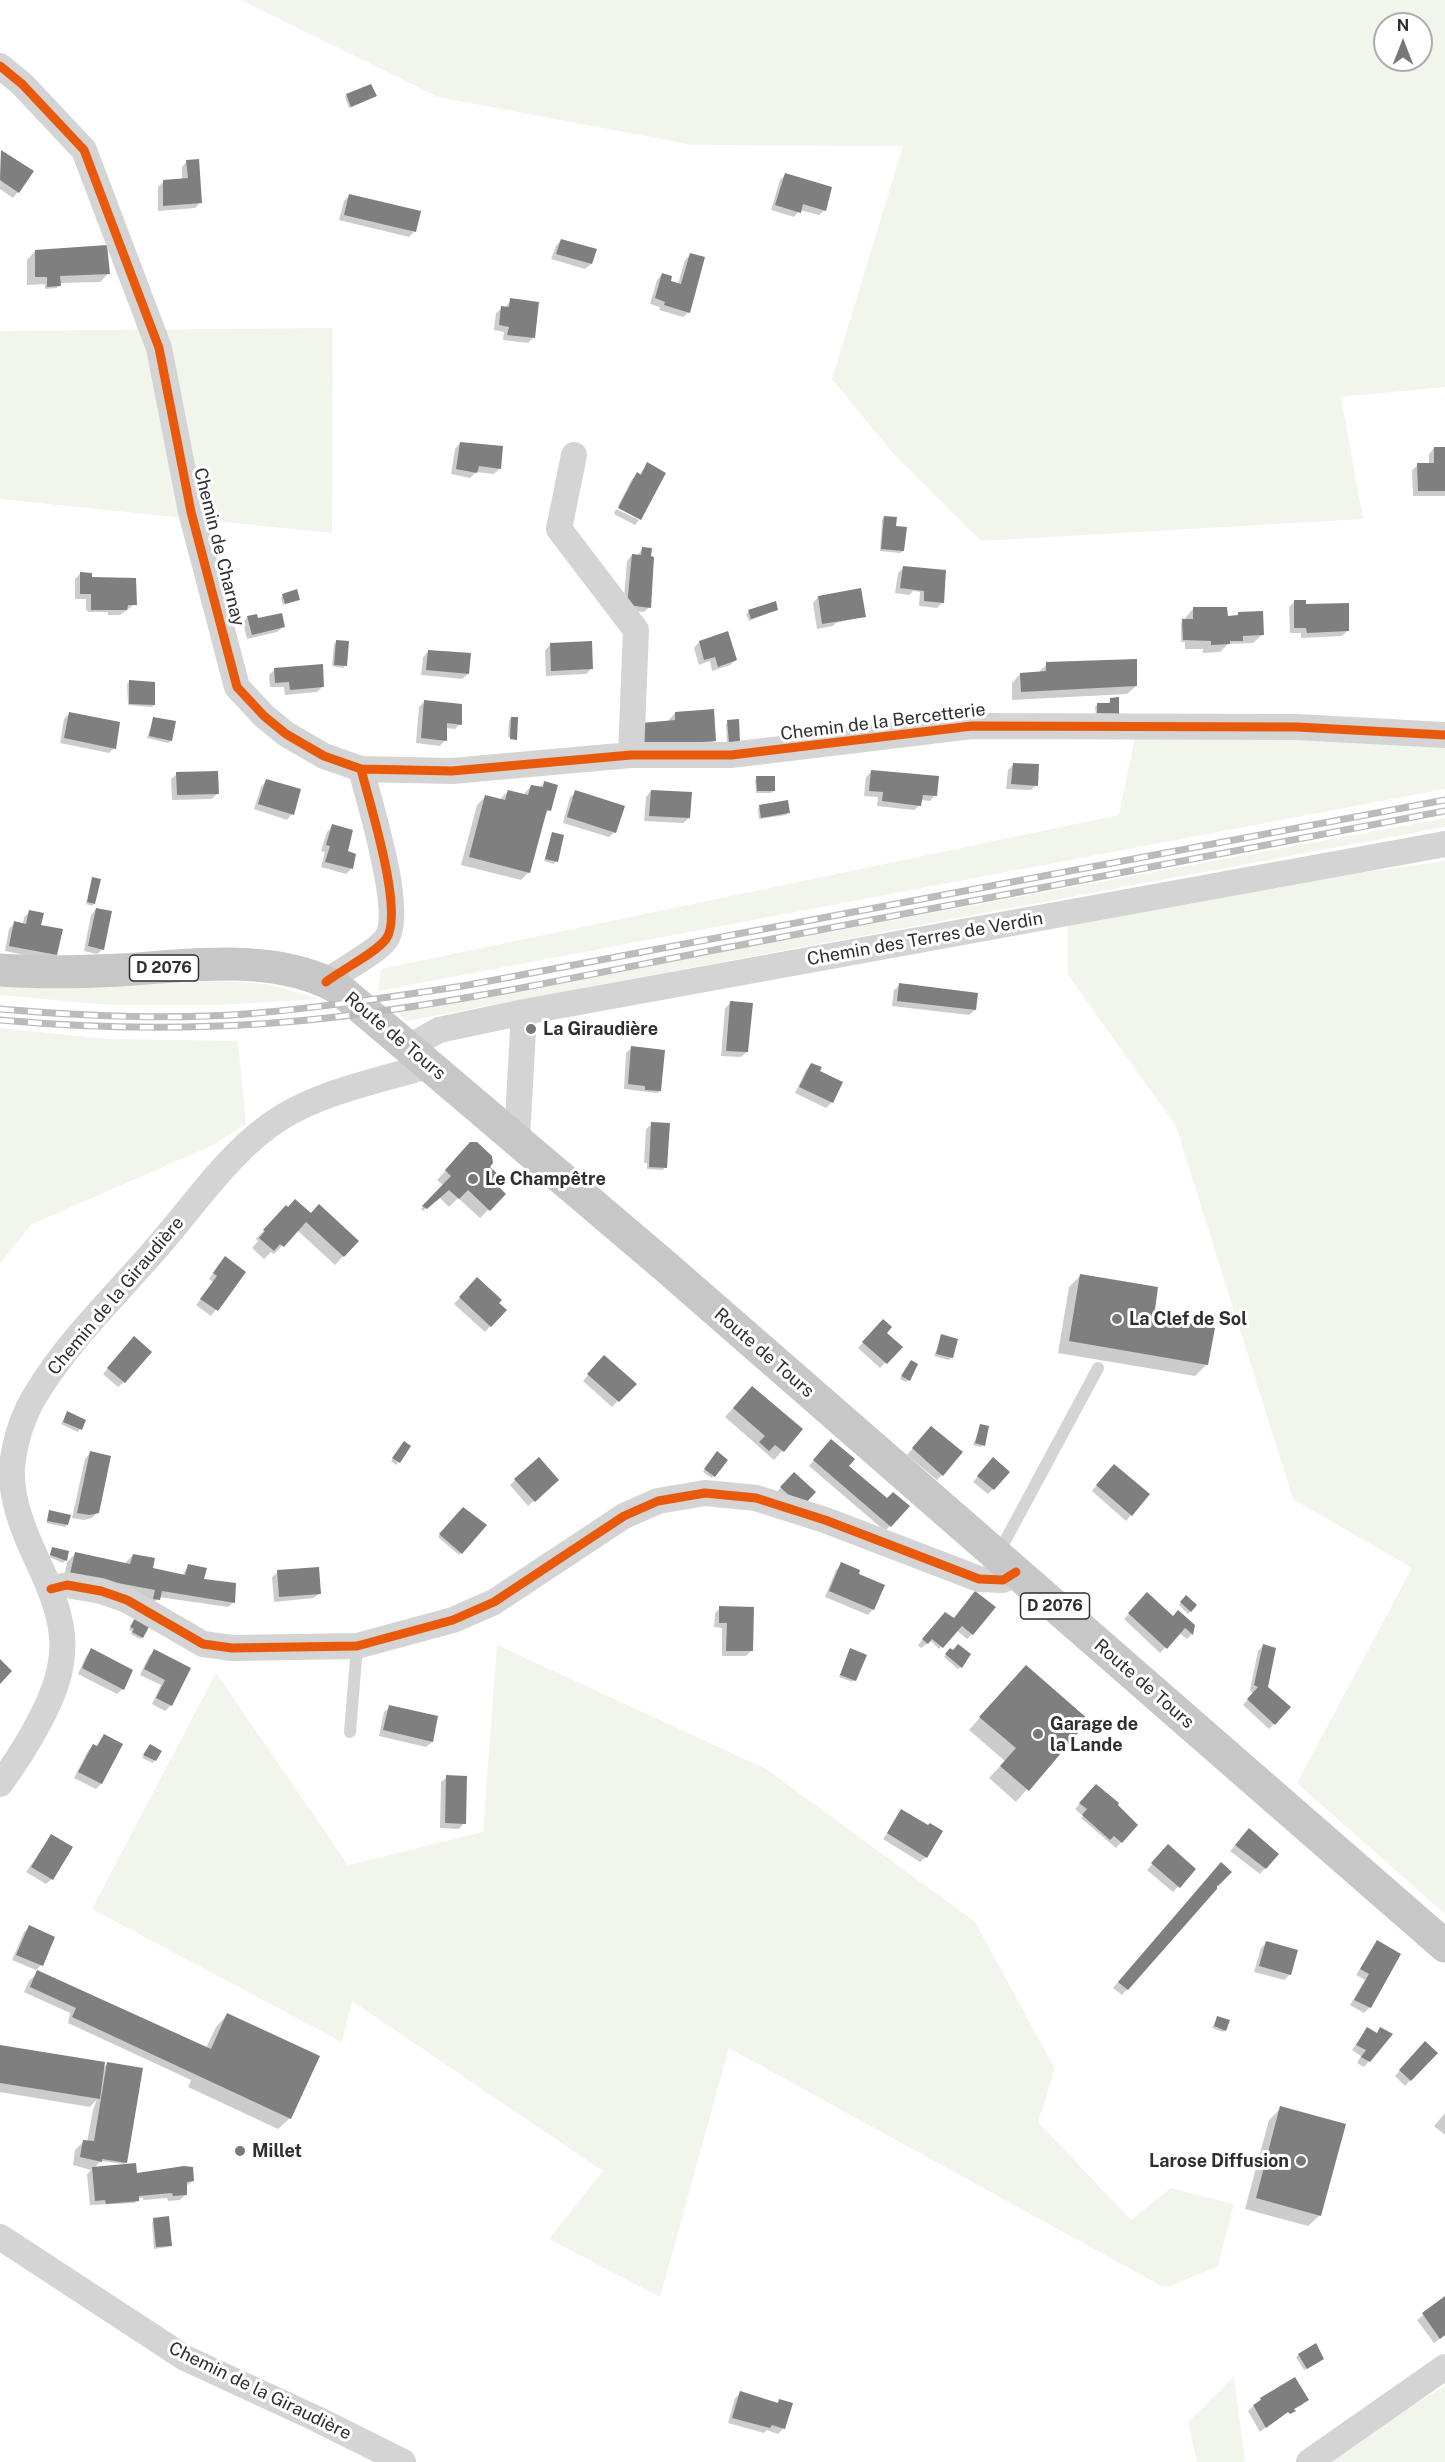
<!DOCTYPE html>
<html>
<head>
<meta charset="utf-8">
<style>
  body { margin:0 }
  #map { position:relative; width:1445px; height:2462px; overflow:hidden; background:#fff; font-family:"Public Sans",sans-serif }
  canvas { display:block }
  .north { position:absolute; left:1373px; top:12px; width:60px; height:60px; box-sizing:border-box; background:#fff; border:2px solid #acacac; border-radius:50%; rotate:0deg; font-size:16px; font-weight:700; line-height:24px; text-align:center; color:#2f2f2f }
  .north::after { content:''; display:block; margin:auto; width:21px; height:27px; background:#787878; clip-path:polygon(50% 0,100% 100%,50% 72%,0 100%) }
</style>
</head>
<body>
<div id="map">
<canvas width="1445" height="2462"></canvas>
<div class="north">N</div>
</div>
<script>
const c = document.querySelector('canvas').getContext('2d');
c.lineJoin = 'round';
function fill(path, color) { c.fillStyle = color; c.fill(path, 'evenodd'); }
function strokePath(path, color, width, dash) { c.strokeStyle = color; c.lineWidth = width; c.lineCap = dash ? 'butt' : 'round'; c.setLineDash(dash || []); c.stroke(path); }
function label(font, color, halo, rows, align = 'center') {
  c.font = font + ' "Public Sans",sans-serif'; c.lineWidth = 6; c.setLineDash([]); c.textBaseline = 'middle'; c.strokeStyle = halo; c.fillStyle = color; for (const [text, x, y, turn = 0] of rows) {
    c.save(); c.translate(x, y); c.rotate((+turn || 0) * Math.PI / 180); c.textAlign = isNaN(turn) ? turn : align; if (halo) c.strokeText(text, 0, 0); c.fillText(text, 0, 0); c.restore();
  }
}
fill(new Path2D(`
  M241,0H1445V387L1341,397L1363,519L981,541L892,452L832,379L903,146L693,145L438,97ZM1385,24H1421V60H1385Z
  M333,328L332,533L0,499V331Z
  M1136,732L1445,745V789L378,991L381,969L1119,815Z
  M1445,818V827L406,1021L398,1012Z
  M1445,861V1914L1297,1783L1412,1568L1293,1499L1176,1126L1068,975L1067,913Z
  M222,981L267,984L320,999L221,1005H109L0,995V983L100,986Z
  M0,1028L108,1039L238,1041L246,1124L211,1146L32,1224L0,1263Z
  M497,1645L766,1769L975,1922L1055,2069L1038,2122L1131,2220L1171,2188L1234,2204L1218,2266L1165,2288L729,2048L660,2297L549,2239L603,2171L352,2001L342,2042L92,1909L216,1673L348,1865L483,1832Z
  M1234,2376L1245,2462H1197L1188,2422Z
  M1445,2386V2462H1319Z`), '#f1f5ec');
fill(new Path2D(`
  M347,95L376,96L349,108L345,97Z
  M1,152L18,192L13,198L0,189Z
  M187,161L201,202L195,208L158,211V187L164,181L182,180V167Z
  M785,175L825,210L819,215L800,210L794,217L771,210L780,180Z
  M349,196L414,232L409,237L339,220L344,201Z
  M561,240L591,264L585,269L551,259L556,246Z
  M35,251L109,273L100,282L59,283L57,288L45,289V284L27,285V260Z
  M690,255L689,312L683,317L659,310L660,307L650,304L657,280L662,274L669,282L678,284L685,260Z
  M511,300L534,337L528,343L503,340L504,332L494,330L496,313L502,308H505Z
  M460,443L500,468L494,474L476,472L470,478L451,474L455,449Z
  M1434,448H1445V496H1413L1412,470L1418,465H1429V454Z
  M647,464L641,518L618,506L632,479L637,474L639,475Z
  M616,509L639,520L635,525L614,514Z
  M884,517L894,527L903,551L900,553L880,551L882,520Z
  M642,549L649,607L644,612L623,610L627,561L632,555L637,556Z
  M903,568L943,602L937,608L919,606L920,592L913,591L909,595L895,593L898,573Z
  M80,574L90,579L135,604L120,615H108V612H89L86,610V599H75V579Z
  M283,595L298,599L283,605L281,598Z
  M818,597L865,616L836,623L833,626L817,629L813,603Z
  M1295,601L1305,606L1348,630L1342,636L1301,638V633H1290L1289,607Z
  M1193,609L1226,618L1235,617L1239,613L1262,635L1253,643L1228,644L1220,652L1203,653V649H1185V642H1181V623Z
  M776,610L749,621L746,614L749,612Z
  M248,617L257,620L283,627L277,632L247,639L243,622Z
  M337,642L345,665L343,668L332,666L334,644Z
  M699,642L736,660L730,665L712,671L710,661L699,665L694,648Z
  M551,644L591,669L586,674L546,676L545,650Z
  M429,651L468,674L462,679L421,675L423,657Z
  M1047,664L1136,686L1127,694L1012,700V683L1020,674L1038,673Z
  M275,669L323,686L317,692L285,695L284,687H270L269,675Z
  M130,681L154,705L152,707L128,705L127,684Z
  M1111,699L1117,713L1096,715L1095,707L1097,705H1108Z
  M424,702L460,724L455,729L445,728V740L440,746L416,743L419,707Z
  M70,713L114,748L109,753L60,743L64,719Z
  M675,713L715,740L706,749L666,723Z
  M154,718L171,741L168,743L147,738Z
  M511,718L516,738L508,737L509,721Z
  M728,722L738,741L727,744L726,724Z
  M1013,765L1036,785L1031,790L1006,789L1008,770Z
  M872,771L935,795L930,801L921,800L920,805L914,810L877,806L878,797L864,796L866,777Z
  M177,774L217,794L212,799L172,800L171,779Z
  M757,777L774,790L771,793H756L755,780Z
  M266,781L292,814L287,820L254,809L261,787Z
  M545,783L549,810L544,816L529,872L521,880L461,865L477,805L486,796L499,800L508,791L523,795L531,786L539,788Z
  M651,791L689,818L683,823L644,821L646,797Z
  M576,792L615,832L609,837L563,823L570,797Z
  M760,807L788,812L786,815L759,819L758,809Z
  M333,826L346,852L355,855L351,869L346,874L321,867L325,852L321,851L327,832Z
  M553,833L556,861L554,864L544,861Z
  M92,879L94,904L92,906L86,904Z
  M96,909L103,949L97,954L84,951L91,915Z
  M30,912L56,954L50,960L5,951L9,929L15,923L23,924L24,917Z
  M900,985L975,1010L969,1015L892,1006L894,990Z
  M731,1003L747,1052L741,1057L721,1056L725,1008Z
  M631,1048L660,1091L657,1093L624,1089L626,1053Z
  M812,1064L818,1072L832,1102L826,1108L795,1093L806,1070Z
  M652,1124L665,1167L663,1170L647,1169V1163H644L646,1129Z
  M462,1153L488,1167L492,1182L504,1194L480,1218L458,1198L449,1207L440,1198L436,1201L435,1199L423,1211L421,1209L443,1185L437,1180Z
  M310,1214L357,1241L335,1265L297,1230L274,1254L271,1252L264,1259L252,1248L258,1241L256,1239L277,1216Z
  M220,1263L244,1272L211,1316L196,1305L213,1282L209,1279Z
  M1080,1276L1207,1364L1195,1376L1058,1353L1069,1287Z
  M477,1279L505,1310L485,1332L454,1304Z
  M883,1321L885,1333L901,1347L880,1368L858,1348Z
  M942,1336L952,1357L949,1360L934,1356Z
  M129,1344L124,1382L118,1387L103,1374Z
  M604,1357L634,1384L612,1407L583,1381Z
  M911,1361L909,1380L906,1382L900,1379Z
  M744,1396L801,1429L774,1460L725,1417Z
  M67,1413L84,1421L78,1432L61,1424Z
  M981,1426L983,1445L981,1447L973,1445Z
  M926,1433L942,1475L937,1480L907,1455Z
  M402,1445L409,1446L396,1465L391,1461Z
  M826,1446L847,1467L890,1526L885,1531L809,1466Z
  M90,1453L98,1512L92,1518L84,1520L72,1518L85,1459Z
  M715,1456L726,1460L712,1478L703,1472Z
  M988,1464L993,1489L988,1494L973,1482Z
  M1108,1471L1131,1515L1126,1521L1092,1491Z
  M794,1474L804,1503L776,1493Z
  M515,1480H557L528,1506L510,1485Z
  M50,1511L67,1525L65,1527L46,1523Z
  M458,1514L485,1526L459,1555L438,1537Z
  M52,1549L66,1560L63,1563L49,1557Z
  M75,1554L124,1564L133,1555L151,1569L182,1576L188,1566L202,1580L234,1602L228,1607L159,1597L150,1608L63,1583L67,1562Z
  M842,1564L873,1609L868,1615L825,1597L836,1570Z
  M278,1572L320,1593L314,1598L274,1602L272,1577Z
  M1186,1597L1195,1605L1188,1614L1179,1605Z
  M970,1599L972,1634L967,1639L956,1630L939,1649L931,1641L921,1648L918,1645L940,1619L953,1620Z
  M1142,1600L1172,1617L1192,1634L1187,1639L1179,1633L1160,1653L1124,1619Z
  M720,1608L751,1651L746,1656H722V1628L714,1627L715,1613Z
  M135,1619L142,1637L140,1639L131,1634L132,1631L129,1630Z
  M1263,1646L1266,1688L1274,1724L1269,1729L1243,1705L1253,1694L1250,1690L1258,1651Z
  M92,1650L123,1689L117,1694L78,1674L86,1656Z
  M950,1650L961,1667L958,1669L944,1657Z
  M155,1651L189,1668L171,1705L165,1711L152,1704L161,1685L140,1675L149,1656Z
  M849,1652L855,1680L853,1682L839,1677Z
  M1015,1678L1087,1720L1016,1802L989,1778L1005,1761L969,1730Z
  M390,1707L432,1742L426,1747L379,1736L384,1712Z
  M105,1736L121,1744L101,1784L96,1789L74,1778L88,1751L93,1745L96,1747Z
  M148,1748L160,1751L153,1763L142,1758Z
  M447,1777L464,1823L459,1829L440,1828L441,1782Z
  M1091,1791L1115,1805L1136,1825L1116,1848L1081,1818L1083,1816L1075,1809Z
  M902,1811L926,1857L920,1862L883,1839Z
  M51,1836L52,1879L46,1884L26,1872Z
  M1244,1836L1277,1854L1260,1874L1230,1851Z
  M1169,1846L1194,1870L1173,1892L1147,1870Z
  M1230,1872L1122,1995L1113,1988L1203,1884Z
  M30,1927L41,1965L36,1970L12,1960L24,1932Z
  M1377,1942L1399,1954L1370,2007L1364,2013L1350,2005L1365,1980L1356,1975Z
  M1266,1943L1290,1974L1284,1980L1254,1972L1261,1948Z
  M38,1972L206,2048L216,2027L227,2015L290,2118L278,2129L188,2087L191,2080L68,2023L70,2013L24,1992L29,1981Z
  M1218,2017L1225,2030L1223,2032L1212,2028Z
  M1367,2029L1376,2034L1381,2029L1369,2061L1364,2067L1357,2063L1361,2056L1352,2050Z
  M0,2047L103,2069L107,2064L126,2162L124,2164L101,2161L94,2168L135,2176L193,2181L185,2187L186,2194L180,2200L168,2201L167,2198L143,2200V2198H138L135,2203L90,2205L87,2174L91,2170L73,2165L75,2150L84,2141L87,2142L93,2110L97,2099L90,2107L0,2092Z
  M1419,2048L1435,2053L1405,2086L1395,2076Z
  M1281,2108L1320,2215L1308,2226L1245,2209L1269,2120Z
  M1445,2113V2135L1434,2126Z
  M154,2220L170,2245L168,2247L154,2249L152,2222Z
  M1445,2298V2335L1434,2343L1417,2320Z
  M1299,2355L1320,2361L1304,2370L1296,2357Z
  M741,2393L776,2404L780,2401L784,2428L778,2434L767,2430L764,2433L728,2423L735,2398Z
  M1261,2399L1307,2400L1302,2405L1280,2416L1260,2432L1248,2411Z`), '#0003');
fill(new Path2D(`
  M371,84L377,96L351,107L346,94Z
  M1,150L34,171L19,193L0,180Z
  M199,159L202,203L163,206V180L188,178L186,160Z
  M785,173L832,187L826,211L803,204L801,213L775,205Z
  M349,194L421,211L416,232L344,215Z
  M561,239L597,249L592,264L556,254Z
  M107,245L110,274L60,276L61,286L47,287V277H35V250Z
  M690,253L705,257L690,313L664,305L665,302L655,298L662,273L672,276L671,281L681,284Z
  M510,298L539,302L535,338L507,335L509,327L499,325L501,306L509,307Z
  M460,442L503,446L501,469L479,466L477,473L456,469Z
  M1434,447H1445V491H1418L1417,463H1434Z
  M647,462L666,473L641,520L618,508L637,472L641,475Z
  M884,516L897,517L896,526L907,527L904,551L881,549Z
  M642,547L652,548L651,556L654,557L651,608L627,605L632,554L641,555Z
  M903,566L946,570L944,603L924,601V591L900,588Z
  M80,572L92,573V577L136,578L137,605H128L127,610H91V594H80Z
  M861,588L866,617L822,624L818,596Z
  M297,589L300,600L285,604L282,594Z
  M1294,600H1306V604L1349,603V631L1307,633L1306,628H1294Z
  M776,601L778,610L751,619L748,610Z
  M1193,607H1227L1228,616L1238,615V612L1263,611L1264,635L1243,636V641H1230V644L1211,645V641L1183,640L1182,619H1193Z
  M282,613L285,627L252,635L247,616L257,614L258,618Z
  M728,631L737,660L718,667L715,657L704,660L699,641Z
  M336,640L349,641L347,666L334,665Z
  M592,641L593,669L551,671L550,643Z
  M428,650L471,653L469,674L426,670Z
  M1137,659V686L1021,692L1020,673L1046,671V662Z
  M323,664L324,687L290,690L289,682L275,683L274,668Z
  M129,680L155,682V705L129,704Z
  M1119,697V714L1097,713V703H1110V698Z
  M424,700L462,704V725L447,723V741L421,738Z
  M714,709L716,741L658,745L643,743L641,723L675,720V712Z
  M69,712L120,722L116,749L64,738Z
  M153,717L176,721L172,741L149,736Z
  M511,717H518L517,740L510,739Z
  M739,719L740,742L729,743L727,720Z
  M1013,763L1039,764L1038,786L1011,784Z
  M871,770L939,776L937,796L923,795L921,806L882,801L883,792L869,791Z
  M218,771L219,794L177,795L176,772Z
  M756,776H775V791H757Z
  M266,779L301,789L294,815L258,804Z
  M544,781L558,785L551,811L547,810L530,873L469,857L485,795L505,800L508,790L528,795L531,785L543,787Z
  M575,790L625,806L616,833L567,817Z
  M651,790L692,792L690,818L649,816Z
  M788,800L790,813L761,818L759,805Z
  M332,824L353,830L348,851L356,854L353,869L325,862L330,846L326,845Z
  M552,832L564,835L558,862L545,859Z
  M92,877L101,879L95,904L87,902Z
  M96,908L112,911L104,950L88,946Z
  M29,910L44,913L41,925L63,929L57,955L9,946L14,921L26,924Z
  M899,983L978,993L976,1010L897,1001Z
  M730,1001L753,1003L748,1052L726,1051Z
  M631,1046L665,1050L661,1091L645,1090V1086L628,1084Z
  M811,1063L822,1067L820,1071L843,1082L833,1103L799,1087Z
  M651,1122L670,1123L667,1168L649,1167Z
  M470,1142H477L492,1156L493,1163L490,1167L500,1176L494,1182L506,1194L490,1211L468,1190L459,1199L449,1190L427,1209L422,1206L451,1176L445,1170Z
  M295,1199L311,1213L319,1204L359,1241L344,1257L306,1222L284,1247L280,1244L274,1251L259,1238L265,1231L263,1230L286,1205L288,1207Z
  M225,1256L246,1272L218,1311L200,1299L217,1276L213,1273Z
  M1080,1274L1158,1287L1154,1317L1215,1328L1208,1365L1069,1341Z
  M477,1277L502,1300L499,1303L507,1310L491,1327L459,1297Z
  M883,1319L892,1327L887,1333L903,1347L887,1364L862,1342Z
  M941,1334L958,1339L953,1358L936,1354Z
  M134,1336L152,1352L125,1383L107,1368Z
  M604,1355L637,1384L619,1402L587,1374Z
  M911,1360L918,1364L910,1381L901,1376Z
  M752,1386L803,1429L784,1452L775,1445L769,1451L759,1442L765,1436L733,1408Z
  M67,1411L86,1420L82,1430L63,1422Z
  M980,1424L989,1426L985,1446L975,1443Z
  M931,1426L963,1452L943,1476L912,1448Z
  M831,1439L855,1459L849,1466L887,1498L893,1492L910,1506L891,1527L813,1460Z
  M404,1441L411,1446L400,1463L392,1458Z
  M90,1451L111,1456L99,1513L90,1515L77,1513Z
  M717,1451L728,1460L715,1477L704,1469Z
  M539,1457L559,1480L535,1502L514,1479Z
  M993,1457L1010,1472L994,1490L977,1476Z
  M1114,1464L1150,1494L1132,1516L1096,1485Z
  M794,1472L816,1492L805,1504L795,1501L780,1487Z
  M463,1507L487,1525L462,1554L439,1534Z
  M49,1510L71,1515L68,1525L47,1521Z
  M52,1547L69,1551L67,1561L50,1555Z
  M75,1552L130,1564L133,1554L155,1558L153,1568L185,1575L188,1564L207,1568L204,1579L236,1583L235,1603L162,1591L160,1600L153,1599L155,1590L70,1574Z
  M841,1562L860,1570L859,1574L885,1585L874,1610L829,1591Z
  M319,1567L321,1594L279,1597L277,1570Z
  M975,1591L996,1607L973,1635L962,1626L943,1648L932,1639L928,1644L922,1639L945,1612L954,1618Z
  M1147,1592L1173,1616L1178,1610L1195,1625L1193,1635L1185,1628L1167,1649L1128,1613Z
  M1186,1595L1197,1605L1191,1612L1180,1602Z
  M719,1606L754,1607L753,1651H726L727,1623H719Z
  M135,1618L150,1625L143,1638L132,1632L134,1629L130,1627Z
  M958,1644L971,1654L962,1668L945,1654L950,1648L953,1650Z
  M1263,1644L1276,1648L1268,1687L1291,1707L1275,1725L1247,1699L1258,1687L1254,1685Z
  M91,1648L133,1670L124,1690L82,1668Z
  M850,1648L867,1655L856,1681L840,1675Z
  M154,1649L191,1668L172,1706L156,1698L165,1680L144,1669Z
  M0,1659L12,1671L0,1684Z
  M1026,1665L1089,1720L1029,1791L1000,1766L1016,1748L979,1717Z
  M389,1705L438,1716L433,1742L383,1730Z
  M104,1734L123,1744L102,1784L78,1772L93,1744L97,1746Z
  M150,1744L162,1751L156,1761L143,1755Z
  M446,1775L467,1776L466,1824L445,1823Z
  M1096,1784L1119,1803L1118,1805L1138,1825L1122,1843L1114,1836L1110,1840L1082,1815L1087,1809L1079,1803Z
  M901,1809L928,1825L930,1823L943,1831L927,1858L887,1833Z
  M1249,1828L1279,1854L1266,1869L1235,1845Z
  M51,1834L73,1847L53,1880L31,1867Z
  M1168,1844L1196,1869L1180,1888L1151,1863Z
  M1221,1862L1232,1872L1218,1886L1217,1885V1889L1128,1990L1118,1982Z
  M29,1925L55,1937L43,1966L16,1955Z
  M1377,1940L1401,1954L1371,2008L1354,2000L1369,1974L1360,1969Z
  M1266,1941L1298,1950L1291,1975L1259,1966Z
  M37,1970L211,2049L227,2013L320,2056L291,2119L72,2017L76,2008L30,1987Z
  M1217,2016L1230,2020L1226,2031L1214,2026Z
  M1367,2027L1377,2033L1380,2027L1393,2034L1370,2062L1361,2057L1366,2050L1356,2045Z
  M1425,2041L1438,2053L1411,2081L1399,2070Z
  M0,2045L105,2062L100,2099L0,2083Z
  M107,2062L143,2068L127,2163L102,2159V2162L80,2157L83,2140L94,2141Z
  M1280,2106L1346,2124L1321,2216L1256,2198Z
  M136,2163L137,2173L184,2166L193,2167L194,2181L187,2182V2195L173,2196L172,2193L139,2196V2201L106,2204L105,2200L95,2201L92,2167Z
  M169,2216L172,2246L156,2247L153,2218Z
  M1445,2296V2335L1440,2339L1422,2313Z
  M1316,2343L1324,2359L1307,2369L1298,2354Z
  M1295,2377L1309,2400L1294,2409L1296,2411L1290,2414L1288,2412L1266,2428L1253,2405L1261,2400L1260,2398Z
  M740,2391L778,2403L779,2399L793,2403L785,2429L772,2425L770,2428L732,2418Z`), '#7f7f7f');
strokePath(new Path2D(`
  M998,1554L1098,1368
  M350,1732L357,1646`), '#d4d4d4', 12);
strokePath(new Path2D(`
  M0,66L22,84L84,150L159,348L191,512L237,687L264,716L286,734L324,756L361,769C369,802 405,913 386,939C376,953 341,970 326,982
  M574,455L559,529L636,630L631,755
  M361,769L452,771L631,755H731L972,726L1297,727L1445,735
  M409,1047L439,1030L524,1012L1445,844
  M517,1138L524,1012
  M51,1589L67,1585L101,1591L127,1600L203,1644L232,1648L357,1646L453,1620L494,1602L624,1516L658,1501L705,1493L756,1498L825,1520L979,1579L1003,1580L1016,1572
  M0,1784C14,1765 27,1745 38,1724C73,1660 68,1626 38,1562C24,1532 10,1499 12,1466C15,1441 23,1415 36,1394C68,1341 114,1297 154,1251C194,1206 230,1149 282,1117C327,1090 381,1080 431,1065
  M0,2237L185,2358L317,2419L403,2462
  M1309,2462L1445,2367`), '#d4d4d4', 26);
strokePath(new Path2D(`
  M0,970C39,973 81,972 120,970C190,966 274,952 338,988L665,1266L1445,1946`), '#c7c7c7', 33);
const rail = new Path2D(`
  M0,1009C81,1016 164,1020 246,1014C319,1008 391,997 463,986L1445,800
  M0,1020C122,1031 245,1030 367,1013C496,996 623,967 751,943C982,899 1214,855 1445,811`);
strokePath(rail, '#bbb', 7);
strokePath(rail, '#fff', 4.5, [14]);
strokePath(new Path2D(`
  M0,66L22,84L84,150L159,348L191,512L237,687L264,716L286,734L324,756L361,769C369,802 405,913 386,939C376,953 341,970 326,982
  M361,769L452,771L631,755H731L972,726L1297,727L1445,735
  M51,1589L67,1585L101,1591L127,1600L203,1644L232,1648L357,1646L453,1620L494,1602L624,1516L658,1501L705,1493L756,1498L825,1520L979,1579L1003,1580L1016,1572`), '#e8590c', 9);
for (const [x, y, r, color] of [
  [531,1029,6,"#787878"],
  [473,1179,6,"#787878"],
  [1117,1319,6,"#787878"],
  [1038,1734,6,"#787878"],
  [240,2151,6,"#787878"],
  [1301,2161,6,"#787878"]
]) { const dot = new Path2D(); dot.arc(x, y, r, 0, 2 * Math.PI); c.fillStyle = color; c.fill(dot); strokePath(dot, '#fff', 2); }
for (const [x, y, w] of [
  [164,968,69],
  [1055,1606,69]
]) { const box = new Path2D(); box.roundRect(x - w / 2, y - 13, w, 26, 4.5); c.fillStyle = '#fff'; c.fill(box); strokePath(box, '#2f2f2f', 1.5); }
label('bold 16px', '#2f2f2f', null, [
  ["D 2076",164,968],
  ["D 2076",1055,1606]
]);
label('18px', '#2f2f2f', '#fff', [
  ["Chemin de Charnay",219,547,76],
  ["Chemin de la Bercetterie",883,722,-7],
  ["Chemin des Terres de Verdin",925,939,-10],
  ["Route de Tours",395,1036,40],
  ["Chemin de la Giraudière",116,1296,-50],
  ["Route de Tours",764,1353,41],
  ["Route de Tours",1144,1684,41],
  ["Chemin de la Giraudière",260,2391,26]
]);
label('bold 18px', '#2f2f2f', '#fff', [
  ["La Giraudière",543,1029],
  ["Le Champêtre",485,1179],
  ["La Clef de Sol",1129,1319],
  ["Garage de",1050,1724],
  ["la Lande",1050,1745],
  ["Millet",252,2151],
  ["Larose Diffusion",1289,2161,"right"]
], 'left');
</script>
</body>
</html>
